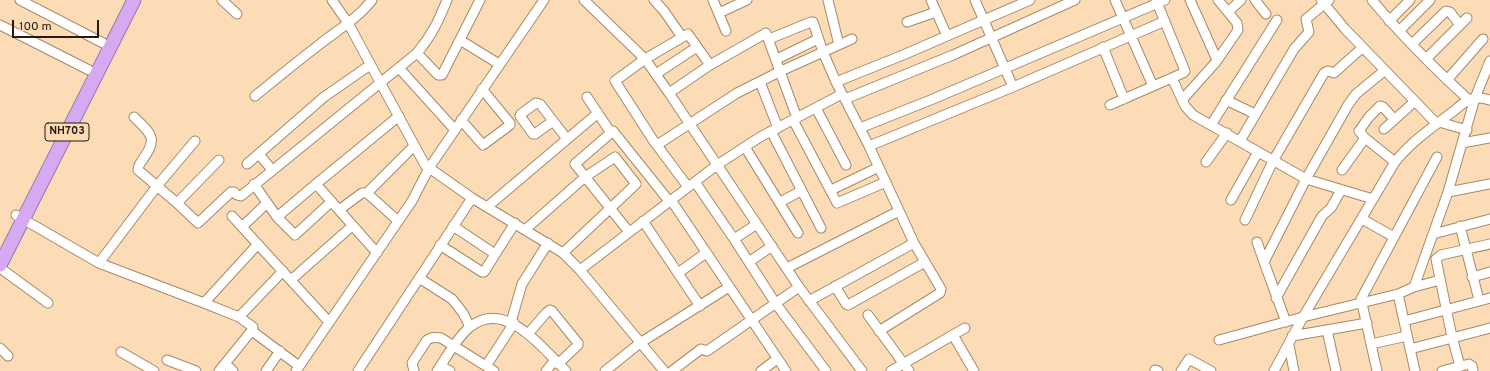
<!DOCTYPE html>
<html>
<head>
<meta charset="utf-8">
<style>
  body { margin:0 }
  #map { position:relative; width:1490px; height:371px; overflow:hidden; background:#fbdcb7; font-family:Overpass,sans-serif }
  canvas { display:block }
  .scale { position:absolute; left:12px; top:20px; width:87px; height:18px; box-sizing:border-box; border:2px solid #271b0d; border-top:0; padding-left:5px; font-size:12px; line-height:14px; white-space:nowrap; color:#271b0d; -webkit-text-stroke:3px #fbdcb7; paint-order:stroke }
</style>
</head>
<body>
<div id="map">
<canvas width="1490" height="371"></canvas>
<div class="scale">100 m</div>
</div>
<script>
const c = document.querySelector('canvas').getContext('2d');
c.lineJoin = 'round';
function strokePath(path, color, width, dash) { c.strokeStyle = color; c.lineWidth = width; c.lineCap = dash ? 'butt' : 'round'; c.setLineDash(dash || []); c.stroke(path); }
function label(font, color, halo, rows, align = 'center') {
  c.font = font + ' Overpass,sans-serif'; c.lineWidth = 3; c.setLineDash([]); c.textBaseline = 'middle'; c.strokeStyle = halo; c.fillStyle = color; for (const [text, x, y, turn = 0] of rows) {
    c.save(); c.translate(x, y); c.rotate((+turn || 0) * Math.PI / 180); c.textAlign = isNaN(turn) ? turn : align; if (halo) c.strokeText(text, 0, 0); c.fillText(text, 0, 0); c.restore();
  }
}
const minor = new Path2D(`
  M20,0L103,43
  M222,0L237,14
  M332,0L348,23L425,165L472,198L563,253L580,270L664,371
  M584,0L645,59L669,93L799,287L862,371
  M654,0L664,11L682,37
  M713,0L726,31
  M828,0L839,45
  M931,0L947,36
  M975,0L1013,87
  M1115,0L1153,86
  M1190,0L1217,60
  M1255,0L1266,14
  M1321,0L1345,29L1436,123
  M1372,0C1402,36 1435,69 1469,100
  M1228,12L1241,0
  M719,13L747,0
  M1389,21L1410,0
  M907,22L936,12
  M0,25L89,70
  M1399,31L1430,0
  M769,39L811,22H813L823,52L836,82L869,146L914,243L941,289L940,293L879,331
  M460,40L499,64
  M1412,44L1446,11L1450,12L1460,25
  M1103,47L1124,99
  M417,53L438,75H442L480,0
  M777,59L818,39
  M1426,59L1467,18
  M399,68L455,130
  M656,74L697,47
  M1172,78L1185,106L1193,115L1306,179L1373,199
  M1447,80L1483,39
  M760,82L778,128
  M836,82L903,55L1030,0
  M669,93L710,65L766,33L797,118
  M255,96C277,78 298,61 320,44C338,30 358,18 372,0
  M587,97L611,133
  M845,99L953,55L1075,0
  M1182,100L1216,62L1238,30L1237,23L1218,0
  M1226,100L1255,114
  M1110,105L1183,73L1185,71L1156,0
  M816,108L846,165
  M134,117C153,135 158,139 141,162C139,165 138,167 138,170L177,203L198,223L231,192H234L237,195L241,196L417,53C432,35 438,22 447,0
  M1394,119L1383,107L1380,106L1369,117L1359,131L1365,138L1395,162
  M461,120L483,145L510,125V123L482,89
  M793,120L837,203L886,182
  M553,121L535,134H533L520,116L521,114L536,103L540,104L567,139
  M1439,122L1467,130
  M1211,125L1277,20
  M860,128L933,99L1165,0
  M1384,129L1414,102
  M771,131L821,228
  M1240,141L1294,49L1309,32L1306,19L1329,0
  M1462,143L1490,138
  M657,145L737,93L781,71L852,39
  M869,146L1013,87L1165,21
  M745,147L798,233
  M259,154L272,170
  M1206,162L1227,133
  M247,164L324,97L370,65
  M1342,170L1365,138
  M695,182L734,239L776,304L826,371
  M254,184L277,217L316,184L399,116
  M316,184L377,253
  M688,187L653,140L615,81L645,59L688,34L710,65
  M831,190L879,167
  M1448,192L1490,184
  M671,200L786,371
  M1231,200L1258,152
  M780,202L801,191
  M177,203L219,160
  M487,207L598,113
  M339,210L362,193H367
  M16,215L99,263L204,303L239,317L253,327V329L219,371
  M232,216L329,322
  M277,217L295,235L331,202
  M1362,219L1394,237
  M1245,220L1273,161L1324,73L1328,71L1334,73L1362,48
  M398,221L367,193L414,146
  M643,221L700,306
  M243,226L267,203
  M453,226L495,254
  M1460,226L1479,300
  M525,230L585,177L615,157L636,184L563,253
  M629,232L575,164L613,131L669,201
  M1433,234L1490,219
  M734,239L757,224
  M1257,242L1264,262L1286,322
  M440,245L482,272H484L515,223
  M749,262L772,246
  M1264,262L1306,179L1348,105L1356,94L1384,71
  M99,263L157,186L195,141
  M0,268L48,303
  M787,268L899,211
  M580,270L717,165L760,137L842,94
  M678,273L706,253
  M1472,277L1490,272
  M419,278L452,299L463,313L470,327
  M291,280L352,226
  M835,286L846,304L848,305L925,262
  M1414,287L1440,280
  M1398,294L1414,287L1448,192L1475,98L1490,61
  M1276,298L1322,216L1331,208L1341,190
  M809,301L914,243
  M204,303L258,244
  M868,315L909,371
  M239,317L283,271
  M1404,321L1490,298
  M511,322L522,284L548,243
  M1327,330L1336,371
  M252,331L299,366
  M528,334L546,313L550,310L552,311L578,343V345L558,364
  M953,335L974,371
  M1292,336L1367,323
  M1219,340L1303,317L1398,294L1415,371
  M1371,344L1407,336
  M1289,345L1294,371
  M0,348L8,356
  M1410,349L1490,328
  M121,352L154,371
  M167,360L196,371
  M225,364L233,371
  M441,366L450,371
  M486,366L514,323
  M1460,366L1452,337L1436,259L1441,255L1490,244
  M1155,370L1158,371
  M266,371L280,351
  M296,371L412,201L429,168L455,130L544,0
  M358,371L472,198
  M414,371L412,363L427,340C432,337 435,337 441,338L494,371
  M437,371C446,358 458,336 470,327C505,298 543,349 566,371
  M546,371L555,360
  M605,371L640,343L729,287
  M672,371L701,349L707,351L799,287
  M761,371L777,359
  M891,371L965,328
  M1181,371L1189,359L1211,371
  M1274,371L1303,317L1395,162C1411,142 1430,129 1451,113C1458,108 1466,99 1475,98C1479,97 1485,99 1490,100
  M1377,371L1361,299L1437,157
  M1442,371L1469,364L1472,366L1473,371`);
const highway = new Path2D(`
  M0,265L134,0`);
strokePath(minor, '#a68966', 11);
strokePath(highway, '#9978a2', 15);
strokePath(minor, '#fff', 9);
strokePath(highway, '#d6aaf2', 13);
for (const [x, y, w] of [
  [67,132,44]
]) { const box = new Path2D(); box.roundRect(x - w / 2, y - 9, w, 18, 3); c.fillStyle = '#fbdcb7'; c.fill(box); strokePath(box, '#271b0d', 1); }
label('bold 11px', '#271b0d', null, [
  ["NH703",67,132]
]);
</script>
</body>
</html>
